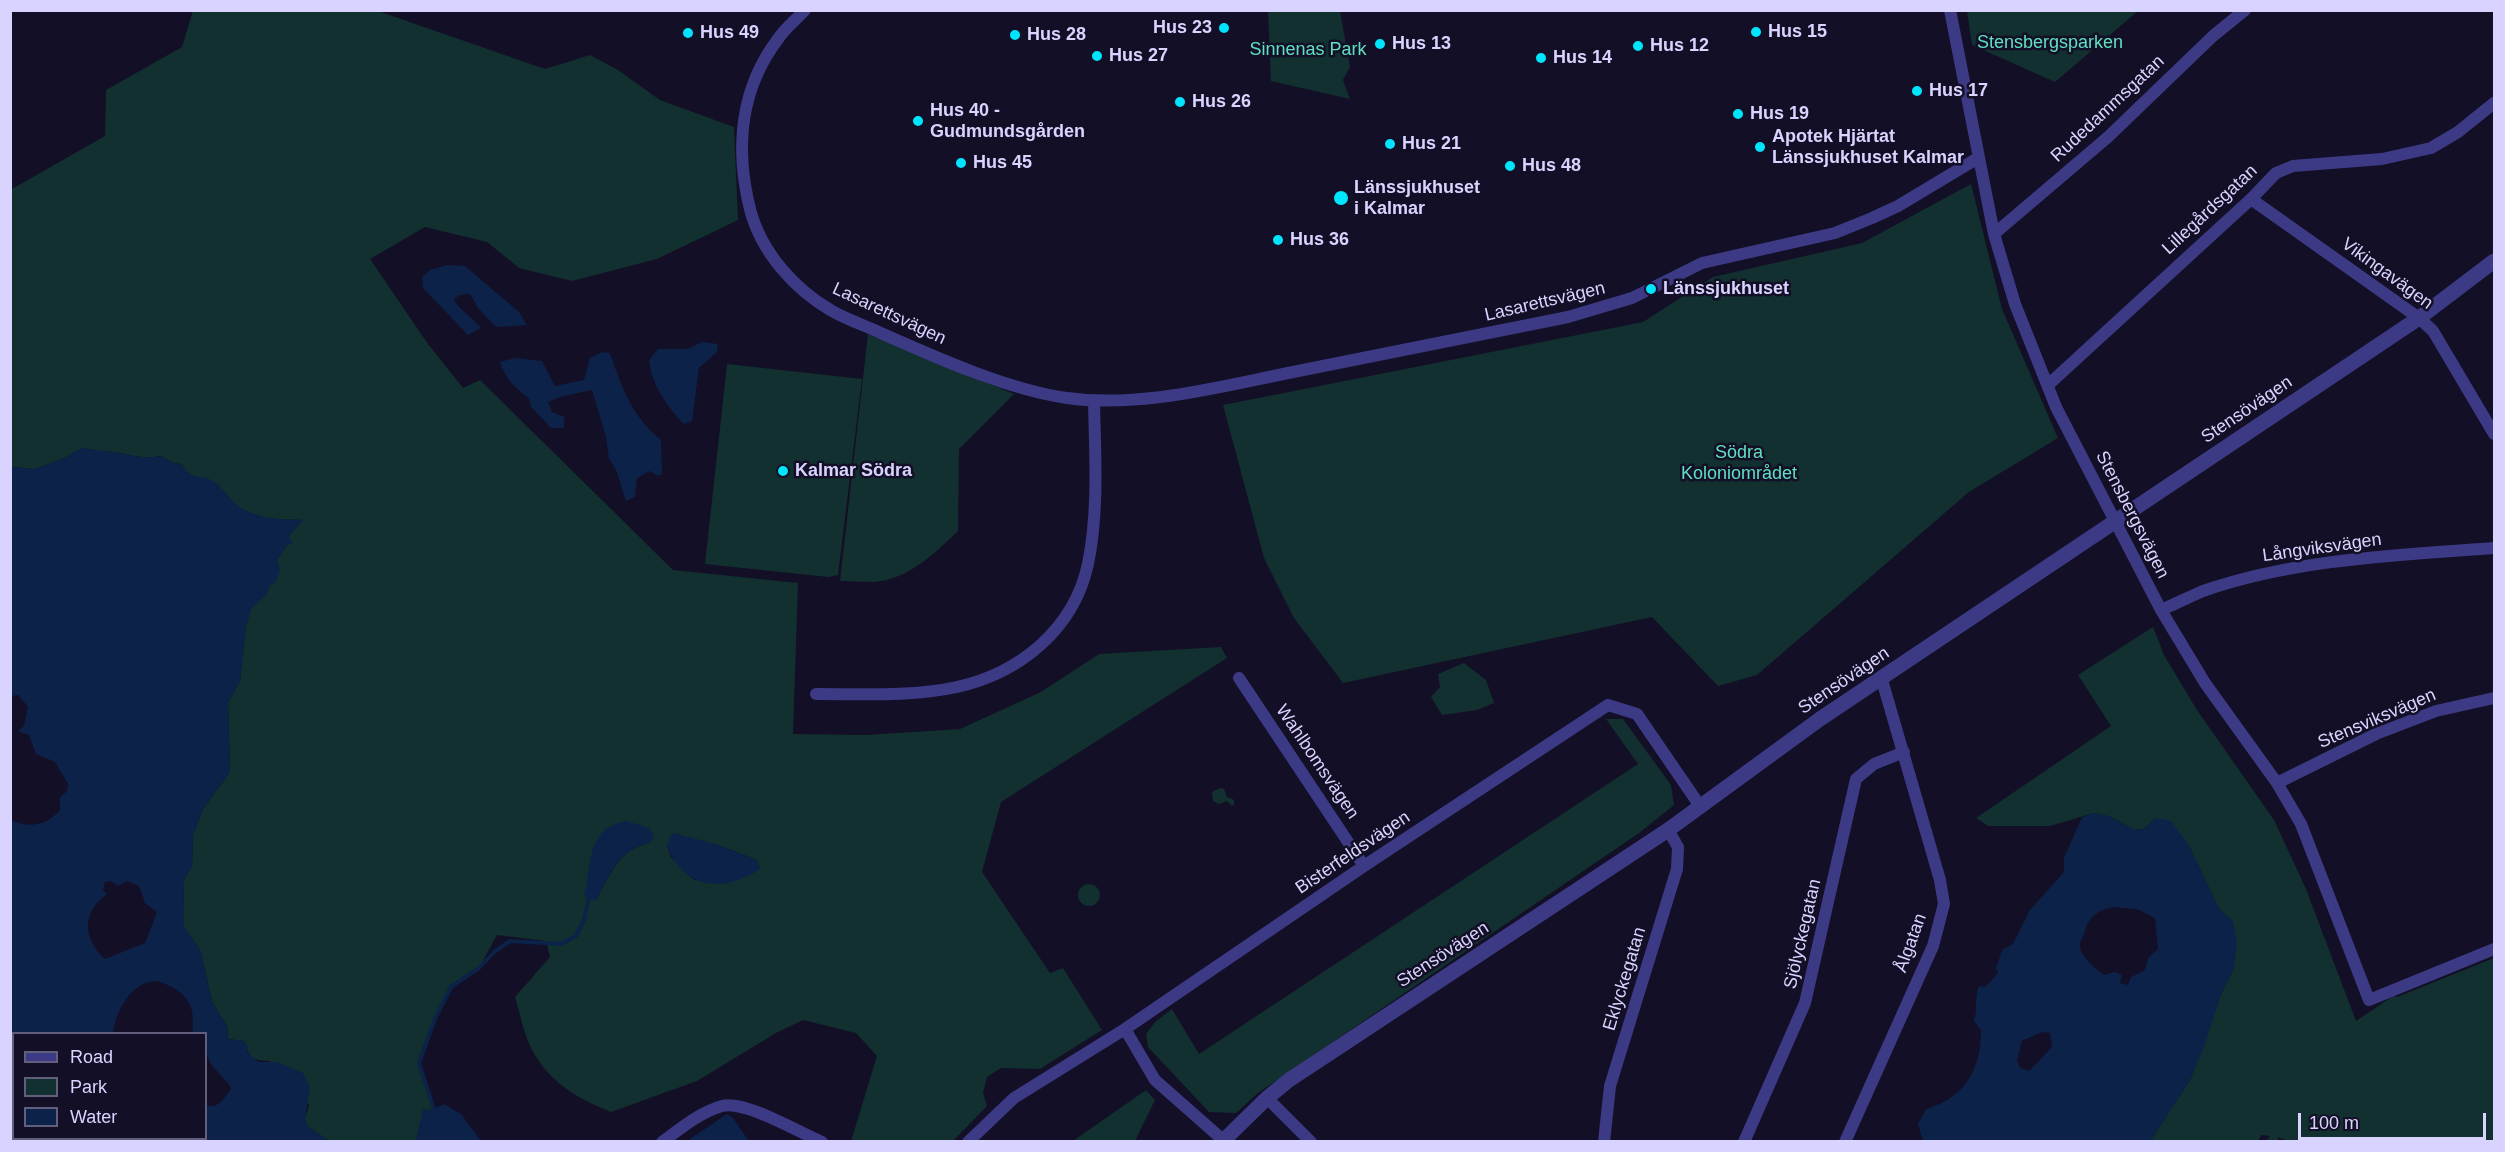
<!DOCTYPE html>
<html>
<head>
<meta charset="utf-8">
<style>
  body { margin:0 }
  #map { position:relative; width:2505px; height:1152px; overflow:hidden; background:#130f26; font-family:Helvetica,sans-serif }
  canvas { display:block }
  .frame { position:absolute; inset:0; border:12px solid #d9d4ff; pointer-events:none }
  .legend { position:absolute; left:12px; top:1032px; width:195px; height:108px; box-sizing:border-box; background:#130f26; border:2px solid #625e7d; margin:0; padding:8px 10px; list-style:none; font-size:18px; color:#d9d4ff }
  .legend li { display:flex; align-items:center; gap:12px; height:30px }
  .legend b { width:30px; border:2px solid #625e7d }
  .scale { position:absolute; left:2298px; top:1113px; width:188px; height:27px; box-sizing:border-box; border:3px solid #d9d4ff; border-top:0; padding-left:8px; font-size:18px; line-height:21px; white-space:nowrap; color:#d9d4ff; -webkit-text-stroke:4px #130f26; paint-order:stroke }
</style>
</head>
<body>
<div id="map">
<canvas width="2505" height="1152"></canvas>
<div class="frame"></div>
<ul class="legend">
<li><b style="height:8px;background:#3d3a85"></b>Road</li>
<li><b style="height:16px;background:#12302f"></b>Park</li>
<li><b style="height:16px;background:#0c2248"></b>Water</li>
</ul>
<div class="scale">100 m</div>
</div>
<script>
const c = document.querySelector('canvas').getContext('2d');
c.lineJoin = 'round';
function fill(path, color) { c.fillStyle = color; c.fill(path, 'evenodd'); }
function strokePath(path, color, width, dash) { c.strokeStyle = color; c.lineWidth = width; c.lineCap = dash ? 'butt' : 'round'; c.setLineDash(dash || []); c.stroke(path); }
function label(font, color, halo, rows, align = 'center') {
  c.font = font + ' Helvetica,sans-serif'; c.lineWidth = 5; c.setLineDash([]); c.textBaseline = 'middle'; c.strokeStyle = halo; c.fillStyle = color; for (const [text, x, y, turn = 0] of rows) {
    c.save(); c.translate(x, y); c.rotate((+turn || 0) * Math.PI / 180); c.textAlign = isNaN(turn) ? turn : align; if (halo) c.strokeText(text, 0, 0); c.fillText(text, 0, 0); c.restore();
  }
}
fill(new Path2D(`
  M193,11H378L545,69L590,55L618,70L660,100L734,127L738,220L657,259L572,281L519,268L487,242L425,227L370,259L428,344L463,388L480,380L673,570L798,583L793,734L866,735L960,729L1041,692L1099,654L1221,647L1227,658L1001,802L982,872L1050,973L1063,968L1102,1030L1040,1069L1001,1068L987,1077L983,1093L987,1106L953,1141H851L877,1056L856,1033L803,1020L776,1033L697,1081L611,1112C577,1098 551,1084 532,1050C524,1035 520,1013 515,997L550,957L546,941L497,935L479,968L451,987L435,1019L419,1063L434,1109L423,1111L416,1141H329L307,1126L305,1118L309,1105L270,1061C254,1062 248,1056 244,1041L228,1039L227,1026L212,1002L201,952L183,925L184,880L192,866L193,835L203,809L230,772L228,703L240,680L246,626L251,608L266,595L277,560L287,545L289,536L302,520C278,519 255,520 235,504C229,498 221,486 212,481C199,473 194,483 181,464L171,462L161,456C145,459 135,456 119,453C107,451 95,451 82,448L65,458L35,469L11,467L10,190L105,136L106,90L182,47ZM649,828L651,842C618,850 612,872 596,900L585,896L589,875ZM715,844L757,860L760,869L694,880L671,857L667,846Z
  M1268,11H1340L1350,67L1343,80L1350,99L1271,81Z
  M1967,11V10L2138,11L2055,82L1972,45Z
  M1971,184L2002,309L2058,438L1969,492L1757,675L1718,686L1652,617L1343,683L1294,618L1264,558L1223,405L1643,322L1713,277L1862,243Z
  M868,334L1014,394L959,449L958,531C935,553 908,580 873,582C862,582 851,581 840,581Z
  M727,364L862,379L838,575L828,577L705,564Z
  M2153,627L2164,655L2197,710L2274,820L2306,889L2356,1021L2393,996L2397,997L2494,958V1141L2293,1142L2277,1137L2279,1141L2266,1142L2270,1136L2261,1135L2258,1141H2150L2190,1080L2221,994L2234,968L2233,922L2219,909L2188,844L2156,818L2144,829L2134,830L2111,817L2094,813L2050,826H1988L1976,818L2111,726L2078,675Z
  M1464,663L1486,680L1494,703L1477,710L1442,715L1431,697L1440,687L1438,674Z
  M1606,719H1623L1671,785L1674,805L1639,833L1258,1093L1236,1113L1209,1112L1148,1047L1146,1034L1155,1022L1172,1009L1199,1054L1638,764Z
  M1220,788L1224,789L1227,797L1234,800V804L1232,806L1227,801L1219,804L1213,801L1212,792Z
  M1078 895a11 11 0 1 1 22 0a11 11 0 1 1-22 0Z
  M1146,1090L1155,1100L1135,1141H1073Z`), '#12302f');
fill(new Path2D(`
  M447,265L465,266L519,312L527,325L496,327L478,308L470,294L459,295L454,300C459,309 474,319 481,328L468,335L423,288L422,278L430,270Z
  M702,342L718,344L717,352L699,368L692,421L683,424C666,404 652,386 649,360L658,349H687Z
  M602,352L610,353C621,386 633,418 661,440L662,474L658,476L650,471L637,478L635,497L626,501L616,470L609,459L606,437L592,390L560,397L548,402L552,412L564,417V428H551L531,407L529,398C515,389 505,378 500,362L515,358L542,361L555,386L584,380L590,358Z
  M82,448C95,451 107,451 119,453C135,456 146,459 161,456L171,462L181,464C194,483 200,473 213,481C222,487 228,498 236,504C257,520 278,519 303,520L289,536L293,544L287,545L277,560L280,570L276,582L270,585L266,595L251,609L246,626L240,680L228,703L230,772L203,809L193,835L192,866L184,880L183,925L201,952L212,1002L227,1026L228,1039L244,1041L248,1046L247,1052L259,1062H278L303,1073L310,1087L305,1118L307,1126L329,1141H11V820C29,829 47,825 60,810V797L67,791L68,784L55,762L36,754L29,735L18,731L24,726L28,707L18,695L11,696V467L35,469L65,458ZM111,881L118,886L127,881L139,886L145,903L157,912L145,943L105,959C83,938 81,913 107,894L103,890L105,882ZM156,981C171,985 186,993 191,1008C194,1016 192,1025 193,1033L206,1034C206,1069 211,1061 230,1086L231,1089C224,1098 218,1110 206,1105V1138H14V1034L113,1033C116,1011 131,982 156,981Z
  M2094,813L2111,817L2134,830L2144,829L2156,818L2171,821L2188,844L2219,909L2233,921L2237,943L2234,968L2221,994L2204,1047L2190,1080L2150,1141H1923L1918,1124L1926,1109C1965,1098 1981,1069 1981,1030L1974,1021C1978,1008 1974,998 1979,986L1985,987L1998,973L1996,967L2003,949L2013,944L2030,910L2064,872V858L2082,817ZM2113,907L2137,909L2155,918L2158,949L2148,958L2145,970L2131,977L2128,985L2120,983L2122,975L2115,972L2104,975C2096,969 2080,957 2080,945C2080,941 2084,935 2085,931C2090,915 2098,911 2113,907ZM2042,1032L2050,1033L2052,1047L2029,1071L2020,1068L2017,1060L2022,1041Z
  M626,821L649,828L654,835L651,842C618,850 611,872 596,901L584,896C592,864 586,828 626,821Z
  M674,833L715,844L757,860L760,869C724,893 684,890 667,846L671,835Z
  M444,1104L461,1114L481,1141H416L423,1110L434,1109Z
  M727,1114L733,1118L749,1141H687Z`), '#0c2248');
strokePath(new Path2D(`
  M434,1109L419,1063L435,1019L451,987L479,968L494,952L510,941L561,944L576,936L584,920L589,898`), '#0c2248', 4);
strokePath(new Path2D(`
  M805,10C796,20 785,28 778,39C740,89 735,149 750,209C761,252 794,289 832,311C848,320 866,326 883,334C937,358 1009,390 1067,398C1139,408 1218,387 1288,373C1382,355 1475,336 1568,317L1632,298L1702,263L1835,233L1872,218L1898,206L1978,158
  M1950,10L1994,234L2015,304L2056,407L2161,610L2205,683L2277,783L2301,824L2369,1000L2494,949
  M2251,199L2419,318L2433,331L2494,434
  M1994,234L2108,137L2213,36L2245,10
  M2048,385L2251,199L2276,173L2293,166L2382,159L2431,148L2458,132L2494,103
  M2161,610C2175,604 2189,597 2203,591C2295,559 2398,555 2494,548
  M1239,678L1364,866
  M816,694C862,694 911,697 957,687C1020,673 1074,629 1088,564C1099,510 1095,455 1094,401
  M2277,783L2376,734L2436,711L2494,698
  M1267,1098L1311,1142
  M1223,1140L1155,1080L1125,1029L1364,866L1608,705L1637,714L1700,806
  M662,1142C680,1129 700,1112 722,1106C745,1100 798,1132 822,1142
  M968,1142L1014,1098L1125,1029
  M1604,1142L1610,1086L1677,869L1678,847L1668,830
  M1744,1142L1805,1003L1856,779L1874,764L1904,752
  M1845,1142L1933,946L1944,904L1940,880L1882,680`), '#3d3a85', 12);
strokePath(new Path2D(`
  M1222,1142L1267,1098L1289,1080L1668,830L1820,719L2419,318L2494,261`), '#3d3a85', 15);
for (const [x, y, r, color] of [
  [1224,28,6,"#00e5ff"],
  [1756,32,6,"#00e5ff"],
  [688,33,6,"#00e5ff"],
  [1015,35,6,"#00e5ff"],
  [1380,44,6,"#00e5ff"],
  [1638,46,6,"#00e5ff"],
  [1097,56,6,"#00e5ff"],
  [1541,58,6,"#00e5ff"],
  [1917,91,6,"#00e5ff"],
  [1180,102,6,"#00e5ff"],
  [1738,114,6,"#00e5ff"],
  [918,121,6,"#00e5ff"],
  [1390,144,6,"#00e5ff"],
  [1760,147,6,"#00e5ff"],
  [961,163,6,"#00e5ff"],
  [1510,166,6,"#00e5ff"],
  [1341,198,8,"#00e5ff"],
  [1278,240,6,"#00e5ff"],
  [1651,289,6,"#00e5ff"],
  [783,471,6,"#00e5ff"]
]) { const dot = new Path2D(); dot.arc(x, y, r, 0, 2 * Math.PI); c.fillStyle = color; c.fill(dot); strokePath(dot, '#130f26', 2); }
label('bold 18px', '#d9d4ff', '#130f26', [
  ["Hus 23",1212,28,"right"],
  ["Hus 15",1768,32],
  ["Hus 49",700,33],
  ["Hus 28",1027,35],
  ["Hus 13",1392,44],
  ["Hus 12",1650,46],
  ["Hus 27",1109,56],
  ["Hus 14",1553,58],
  ["Hus 17",1929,91],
  ["Hus 26",1192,102],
  ["Hus 40 -",930,111],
  ["Gudmundsgården",930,132],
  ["Hus 19",1750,114],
  ["Apotek Hjärtat",1772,137],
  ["Länssjukhuset Kalmar",1772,158],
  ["Hus 21",1402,144],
  ["Hus 45",973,163],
  ["Hus 48",1522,166],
  ["Länssjukhuset",1354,188],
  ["i Kalmar",1354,209],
  ["Hus 36",1290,240],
  ["Länssjukhuset",1663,289],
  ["Kalmar Södra",795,471]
], 'left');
label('18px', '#5fe0c0', '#130f26', [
  ["Stensbergsparken",2050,43],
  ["Sinnenas Park",1308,50],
  ["Södra",1739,453],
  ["Koloniområdet",1739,474]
]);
label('18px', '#d9d4ff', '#130f26', [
  ["Rudedammsgatan",2108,109,-43],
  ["Lillegårdsgatan",2210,210,-43],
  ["Vikingavägen",2387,274,36],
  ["Lasarettsvägen",1545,302,-13],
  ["Lasarettsvägen",889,314,25],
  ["Stensövägen",2247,410,-34],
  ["Stensbergsvägen",2132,515,63],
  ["Långviksvägen",2322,548,-8],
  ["Stensövägen",1844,681,-34],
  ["Stensviksvägen",2377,719,-23],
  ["Wahlbomsvägen",1317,762,56],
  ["Bisterfeldsvägen",1353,853,-34],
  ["Sjölyckegatan",1803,934,-77],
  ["Ålgatan",1911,943,-70],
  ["Stensövägen",1443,955,-33],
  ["Eklyckegatan",1625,979,-73]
]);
</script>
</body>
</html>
